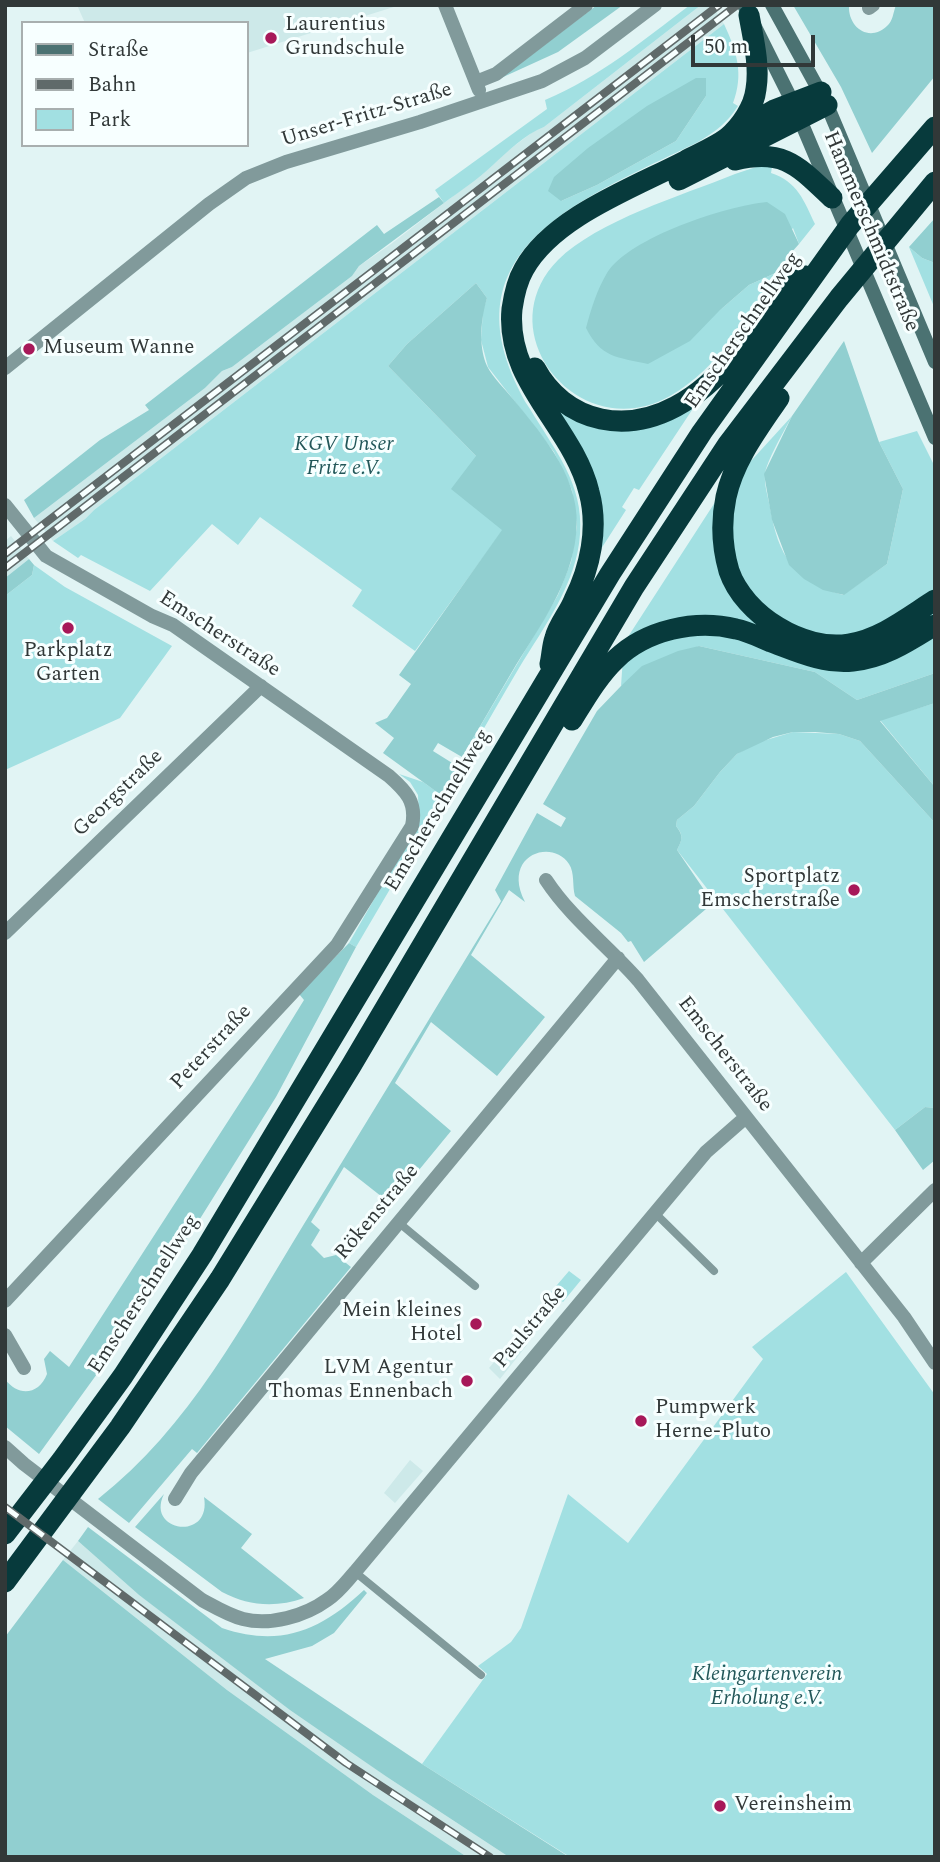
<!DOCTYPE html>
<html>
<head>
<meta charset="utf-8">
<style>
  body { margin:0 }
  #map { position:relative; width:940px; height:1862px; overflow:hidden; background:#e1f4f4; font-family:Spectral,serif }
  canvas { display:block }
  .frame { position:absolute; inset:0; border:7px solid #313838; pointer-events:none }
  .legend { position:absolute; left:21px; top:21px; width:228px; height:126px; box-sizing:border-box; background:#f7ffff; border:2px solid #a8afaf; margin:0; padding:9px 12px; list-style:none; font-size:21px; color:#313838 }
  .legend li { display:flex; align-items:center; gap:14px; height:35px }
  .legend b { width:35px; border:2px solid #a8afaf }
  .scale { position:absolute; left:691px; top:35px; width:124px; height:32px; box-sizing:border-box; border:4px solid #313838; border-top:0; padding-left:9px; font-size:21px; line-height:24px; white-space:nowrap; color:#313838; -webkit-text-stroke:5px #f7ffff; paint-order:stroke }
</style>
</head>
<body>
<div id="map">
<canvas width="940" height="1862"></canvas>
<div class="frame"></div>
<ul class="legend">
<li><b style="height:9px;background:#4b7272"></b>Straße</li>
<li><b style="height:9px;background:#606a6a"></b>Bahn</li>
<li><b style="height:19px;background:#a2e0e2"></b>Park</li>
</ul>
<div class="scale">50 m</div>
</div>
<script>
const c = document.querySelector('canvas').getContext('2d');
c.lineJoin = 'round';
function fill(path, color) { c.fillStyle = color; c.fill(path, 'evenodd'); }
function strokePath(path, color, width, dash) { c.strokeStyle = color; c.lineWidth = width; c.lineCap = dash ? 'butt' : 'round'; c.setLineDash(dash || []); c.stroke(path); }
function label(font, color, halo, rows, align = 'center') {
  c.font = font + ' Spectral,serif'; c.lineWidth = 6; c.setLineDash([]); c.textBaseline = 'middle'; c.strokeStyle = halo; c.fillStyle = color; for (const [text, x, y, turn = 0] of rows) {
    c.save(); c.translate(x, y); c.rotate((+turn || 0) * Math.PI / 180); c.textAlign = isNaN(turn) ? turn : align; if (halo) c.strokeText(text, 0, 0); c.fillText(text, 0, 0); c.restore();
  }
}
fill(new Path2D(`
  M77,5H400L247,53V23H85Z
  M701,5H712L724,24L94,510L85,519L53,541L34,518L205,388L222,371L232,367L352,276L359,266L391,244L492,166L501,156L534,131L544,127Z
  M11,536L29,559L5,578V541Z
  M516,1336L527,1345L500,1379L489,1368Z
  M410,1460L423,1471L395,1503L384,1493Z
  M78,1541L139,1595L387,1777L509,1857H467L373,1795L227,1690L63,1560Z`), '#cde9e9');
fill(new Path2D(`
  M690,5H701L544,127C524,135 508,151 492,166C477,180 460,191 444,203L435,190L547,109L545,100C600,77 642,41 690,5Z
  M724,24C737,52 744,74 733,103L738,106C727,123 715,132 698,142C583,199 435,250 530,409C554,449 584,484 580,534C577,583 544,627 519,668C501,698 484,729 466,759L462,757L558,595L571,562L577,526L572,490L554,452L488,367L481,340L483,310L487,298L476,283L407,344L388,366L476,456L503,530L415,651L352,606L362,590L260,517L238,545L212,524L150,591L81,555L78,558L53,541L85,519L94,510ZM706,78V96L676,141L597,185L561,201Z
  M756,167H772L771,173C798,182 804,201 815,224L799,244L793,228L719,311L749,285L782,270C750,314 719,368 670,396C580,447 486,333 558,260C597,221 683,195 735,174Z
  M909,247L922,258L935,263V309Z
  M548,398L575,417L696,404L639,490L634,488L622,507L626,510L601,549Z
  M792,416C786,428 765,463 765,475C764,484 768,497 770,507C778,556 794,581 843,595L887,564L903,489L879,442L917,431L935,467V673L857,700L815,672L699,646L621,686L624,643L719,496Z
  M34,565L65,587L172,646L120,718L5,770V596L32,575Z
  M935,703V787L880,720Z
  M793,732L839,734L860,741L935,823V1108L925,1107L895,1130L677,850C682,840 684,835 676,826L677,820L694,806L720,772L737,754L756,743Z
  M457,766L461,768L356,947L349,943L419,821L418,795L410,782L399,774L423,782L440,794Z
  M569,1271L581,1280L563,1302L551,1292Z
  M846,1272L935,1395V1857H570L422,1764L487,1674L478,1666L511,1642L521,1628L568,1494L628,1543L763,1359L752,1347Z`), '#a2e0e2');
fill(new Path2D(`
  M597,5H623L558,52L501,78Z
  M793,5L849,6C848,27 869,43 887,26C893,21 893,13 896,5H935V76L872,153L841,87Z
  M696,78H706V96L676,141L597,185L561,201L548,191L554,177L588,148L647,106Z
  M439,197L444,203L359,266L352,276L232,367L222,371L205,388L34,518L24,500L100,440L149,410L145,405L377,225L384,234Z
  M767,202L785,214L799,244L791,253L793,256L782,270L749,285L719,311L690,341L648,364C617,357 601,358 586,328C591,309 597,290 607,273C630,237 726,206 767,202Z
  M935,218V263L922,258L909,247Z
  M476,283L487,298C481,319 478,345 487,366C493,378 505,389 513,399C545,438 583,481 576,535C571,583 541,625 516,665C498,696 480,726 462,757L438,743L433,751L457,766L441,795L383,753L394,738L375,723L387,718L411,684L399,675L502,530L451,489L476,456L388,366L407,344Z
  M844,341L879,442L903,489L887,564L844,595L823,590L804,579L789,565L772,520L764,474L792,416Z
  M29,559L34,565L32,575L5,596V578Z
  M699,646L815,672L857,700L935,673V703L880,721L935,787V823L860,741L839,734L815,732H793L773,737L737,754L720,772L694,806L677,820L676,826C684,836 682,840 677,850L713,903L644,962L631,941L628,942L621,933L575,896C572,886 575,873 569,864C552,838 501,855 525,902L509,890L471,955L545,1017L497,1076L431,1022L395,1083L451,1131L391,1204L344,1167L311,1222L320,1230L311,1245L324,1258L336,1255L351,1267L197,1453L192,1449L129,1523L98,1499C190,1427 244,1322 304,1224C370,1117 435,1009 501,901L495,890L537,813L561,827L566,818L543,804L597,711L621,686L642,666L678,651Z
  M349,943L356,947L276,1097L193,1230L110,1356L39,1454L5,1426V1379C18,1397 39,1395 47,1374L44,1359L50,1351L69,1367L254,1081L304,1000L299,994Z
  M925,1107L935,1108V1160L923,1170L895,1130Z
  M164,1494C145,1532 212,1542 204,1497L252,1534L241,1548L304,1598C276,1608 248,1606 222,1592L135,1527Z
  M88,1527L222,1628C281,1648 321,1630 364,1590L367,1593L334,1633L312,1646L265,1659L422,1764L569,1857H509L387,1777L290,1710L139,1595L78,1541Z
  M63,1560L227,1690L373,1795L467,1857H5V1637Z`), '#91cfd0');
strokePath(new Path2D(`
  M655,1213L714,1271
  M398,1222L475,1286
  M355,1572L481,1675`), '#819a9b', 8);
strokePath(new Path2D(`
  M445,5L479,90
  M869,8L873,5
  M476,82L496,74L586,5
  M5,368L209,204L246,178L286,162L420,122L542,81L585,58L655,5
  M5,505L46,556L152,616L173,625L389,776C406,791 417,802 412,826L337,945L5,1301
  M546,880C571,918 608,946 638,980L904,1317L935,1363
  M5,933L261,686
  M861,1263L935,1190
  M5,1335L24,1368
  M5,1447L24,1464L202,1600C215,1607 228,1615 243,1619C270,1626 305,1616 327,1600C338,1593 346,1582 355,1572L706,1152L746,1117
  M175,1499L191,1473L618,958`), '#819a9b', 14);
strokePath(new Path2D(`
  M744,5L793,103L935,438
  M772,5L827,105L935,362`), '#4b7272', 14);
strokePath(new Path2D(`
  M738,131L774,110L821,92
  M735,160C784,148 798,166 832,198
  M679,180L827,105
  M535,368C549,394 572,413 601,419C654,430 702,396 735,356C751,337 763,315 780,296C787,289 797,282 805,276
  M779,398C758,429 734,460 726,497C721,521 722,547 729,571C744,615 804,652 849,644C881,639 908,617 935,600
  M550,664C552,656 552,646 555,638C558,625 569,613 574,600C590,568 599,528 589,492C573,426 505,382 512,309C514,295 517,281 524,269C553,217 633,188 685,161C698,154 715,147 727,138C741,126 754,107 756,89C760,65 753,38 749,15
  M572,720C585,699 598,676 616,659C646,630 695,619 736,629C747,631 759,637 771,642C798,652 823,664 853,661C884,658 909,641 935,625
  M5,1534L62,1460L123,1376L202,1255L610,574L702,432L850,225L935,127
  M5,1582L120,1427L220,1279L351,1066L634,587L728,444L839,298L935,182`), '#073a3c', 21);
const rail = new Path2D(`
  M5,554L719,5
  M5,568L737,5
  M5,1507L346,1763L490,1857`);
strokePath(rail, '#606a6a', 8);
strokePath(rail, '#f7ffff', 5, [16]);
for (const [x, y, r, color] of [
  [271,38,7,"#a71859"],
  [29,349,7,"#a71859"],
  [68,628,7,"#a71859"],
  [854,890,7,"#a71859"],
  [476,1324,7,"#a71859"],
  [467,1381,7,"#a71859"],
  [641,1421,7,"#a71859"],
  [720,1806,7,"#a71859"]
]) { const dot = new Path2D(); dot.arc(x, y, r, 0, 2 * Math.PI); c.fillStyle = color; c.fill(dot); strokePath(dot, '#f7ffff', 2.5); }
label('21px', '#313838', '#f7ffff', [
  ["Laurentius",285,26],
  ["Grundschule",285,50],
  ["Museum Wanne",43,349],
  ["Parkplatz",68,652,"center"],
  ["Garten",68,676,"center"],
  ["Sportplatz",840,878,"right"],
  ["Emscherstraße",840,902,"right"],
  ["Mein kleines",462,1312,"right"],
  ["Hotel",462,1336,"right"],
  ["LVM Agentur",453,1369,"right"],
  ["Thomas Ennenbach",453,1393,"right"],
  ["Pumpwerk",655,1409],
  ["Herne-Pluto",655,1433],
  ["Vereinsheim",734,1806]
], 'left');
label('21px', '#313838', '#f7ffff', [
  ["Unser-Fritz-Straße",367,116,-17],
  ["Hammerschmidtstraße",870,232,67],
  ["Emscherschnellweg",744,331,-55],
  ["Emscherstraße",219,635,33],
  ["Georgstraße",119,794,-44],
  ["Emscherschnellweg",439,811,-59],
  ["Peterstraße",212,1048,-47],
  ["Emscherstraße",724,1055,52],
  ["Rökenstraße",378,1213,-50],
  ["Emscherschnellweg",145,1295,-57],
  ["Paulstraße",531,1328,-50]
]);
label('italic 21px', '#225759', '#f7ffff', [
  ["KGV Unser",344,446],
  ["Fritz e.V.",344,470],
  ["Kleingartenverein",767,1676],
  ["Erholung e.V.",767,1700]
]);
</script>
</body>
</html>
